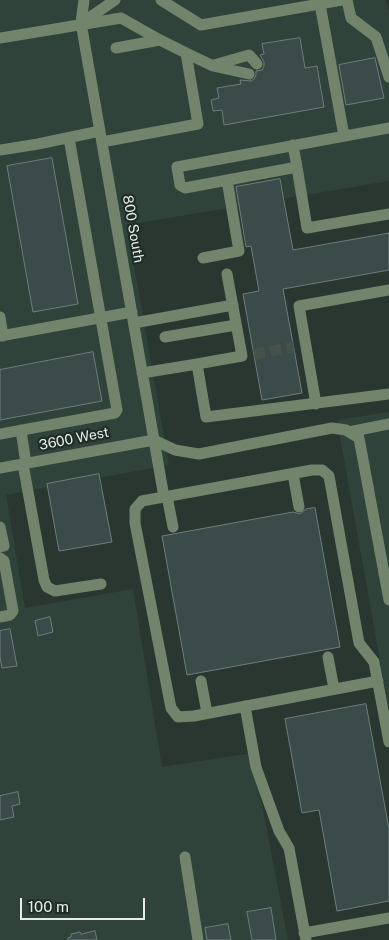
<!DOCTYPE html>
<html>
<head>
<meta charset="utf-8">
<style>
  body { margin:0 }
  #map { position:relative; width:389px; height:940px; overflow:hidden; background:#293730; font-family:"Public Sans",sans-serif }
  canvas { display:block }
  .scale { position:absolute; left:20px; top:898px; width:125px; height:22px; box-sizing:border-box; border:2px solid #e5ede9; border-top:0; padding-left:6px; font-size:15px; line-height:18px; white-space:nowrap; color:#e5ede9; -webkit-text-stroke:4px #1f2d26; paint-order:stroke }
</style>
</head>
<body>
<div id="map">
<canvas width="389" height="940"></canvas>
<div class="scale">100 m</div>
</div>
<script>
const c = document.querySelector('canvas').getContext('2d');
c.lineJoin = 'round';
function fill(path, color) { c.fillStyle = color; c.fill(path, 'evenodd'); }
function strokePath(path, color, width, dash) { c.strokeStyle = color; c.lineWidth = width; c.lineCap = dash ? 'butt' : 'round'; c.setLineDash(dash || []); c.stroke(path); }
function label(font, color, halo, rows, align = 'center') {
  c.font = font + ' "Public Sans",sans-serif'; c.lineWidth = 4.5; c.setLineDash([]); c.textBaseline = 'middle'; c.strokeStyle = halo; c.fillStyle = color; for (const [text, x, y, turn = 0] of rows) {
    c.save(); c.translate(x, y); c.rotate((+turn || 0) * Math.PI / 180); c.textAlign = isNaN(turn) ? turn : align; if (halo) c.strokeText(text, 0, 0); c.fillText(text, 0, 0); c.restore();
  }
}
fill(new Path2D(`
  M0,0H385L389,11V181L127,225L169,465L6,495L25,608L133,589L162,767L252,753L288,940H0Z
  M389,412V711L337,420Z`), '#2f433a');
const building = new Path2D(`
  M300,38L305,68L317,66L324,107L224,125L222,110L213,111L211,100L219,98L217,88L241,84L240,80L251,81L254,79L256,75V71L262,70L264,66V62L260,55L264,54L262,44Z
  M375,58L384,98L346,105L339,65Z
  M52,158L78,304L33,312L7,166Z
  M280,179L293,250L389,233V270L283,289L302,393L262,400L243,294L259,291L251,246L246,247L236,187Z
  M93,352L102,401L0,420V370Z
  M99,474L112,542L59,551L47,484Z
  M315,508L340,647L187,675L162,536L293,512L300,514L306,509Z
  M50,617L53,632L38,636L35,621Z
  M10,629L17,666L2,668L0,657V631Z
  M366,704L389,829V901L337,911L319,810L302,813L285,719Z
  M18,792L20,804L12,806L14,817L0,820V796Z
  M271,908L276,940H252L247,912Z
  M228,924L231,940H207L205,928Z
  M95,931L97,940H68V938L71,937V934L80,932L81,934Z`);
fill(building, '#3a4b4a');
strokePath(building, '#6c7e7d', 1);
strokePath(new Path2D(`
  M254,354L294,347`), '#45524c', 11, [11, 5.5]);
strokePath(new Path2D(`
  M84,0L81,23L164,497
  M161,0L201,25L342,0
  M347,0L351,18L376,37L389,77
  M320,4L344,136
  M83,22L115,0
  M0,38L121,18L160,40
  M186,53L213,66L249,74
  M214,65L249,55L257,64
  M102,142L198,124L186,53L160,40L116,48
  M293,145L297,167L185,188L180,185L177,167L389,128
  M0,150L38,144L100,131
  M297,167L307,228L389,214
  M203,258L239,251L227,180
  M0,317L3,336
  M134,323L233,305
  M0,336L132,312
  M165,337L236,325
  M197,364L242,356L227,274
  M142,373L197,364L206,417L389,394
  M316,404L299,306L389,290
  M21,430L26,464
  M349,432L389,424
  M0,434L115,413L117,410L69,138
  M154,440L175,450L199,454L332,428L346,430L359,438L389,600
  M23,464L44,580L47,587L55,591L101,584
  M0,468L154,440
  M293,474L299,507
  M167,496L173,527
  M0,527L4,546L0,547
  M0,558L4,561L13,611L10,615L0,617
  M328,657L334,689
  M201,681L207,713
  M378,681L194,716L178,717L171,708L135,523V509L142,501L312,470H322L329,476L359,643L374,662L389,742
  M245,706L256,767L279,831L289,848L306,940
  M185,857L198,940
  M304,933L389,918`), '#73846c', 11);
label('14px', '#e5ede9', '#1f2d26', [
  ["800 South",133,229,80],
  ["3600 West",74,439,-11]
]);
</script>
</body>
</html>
